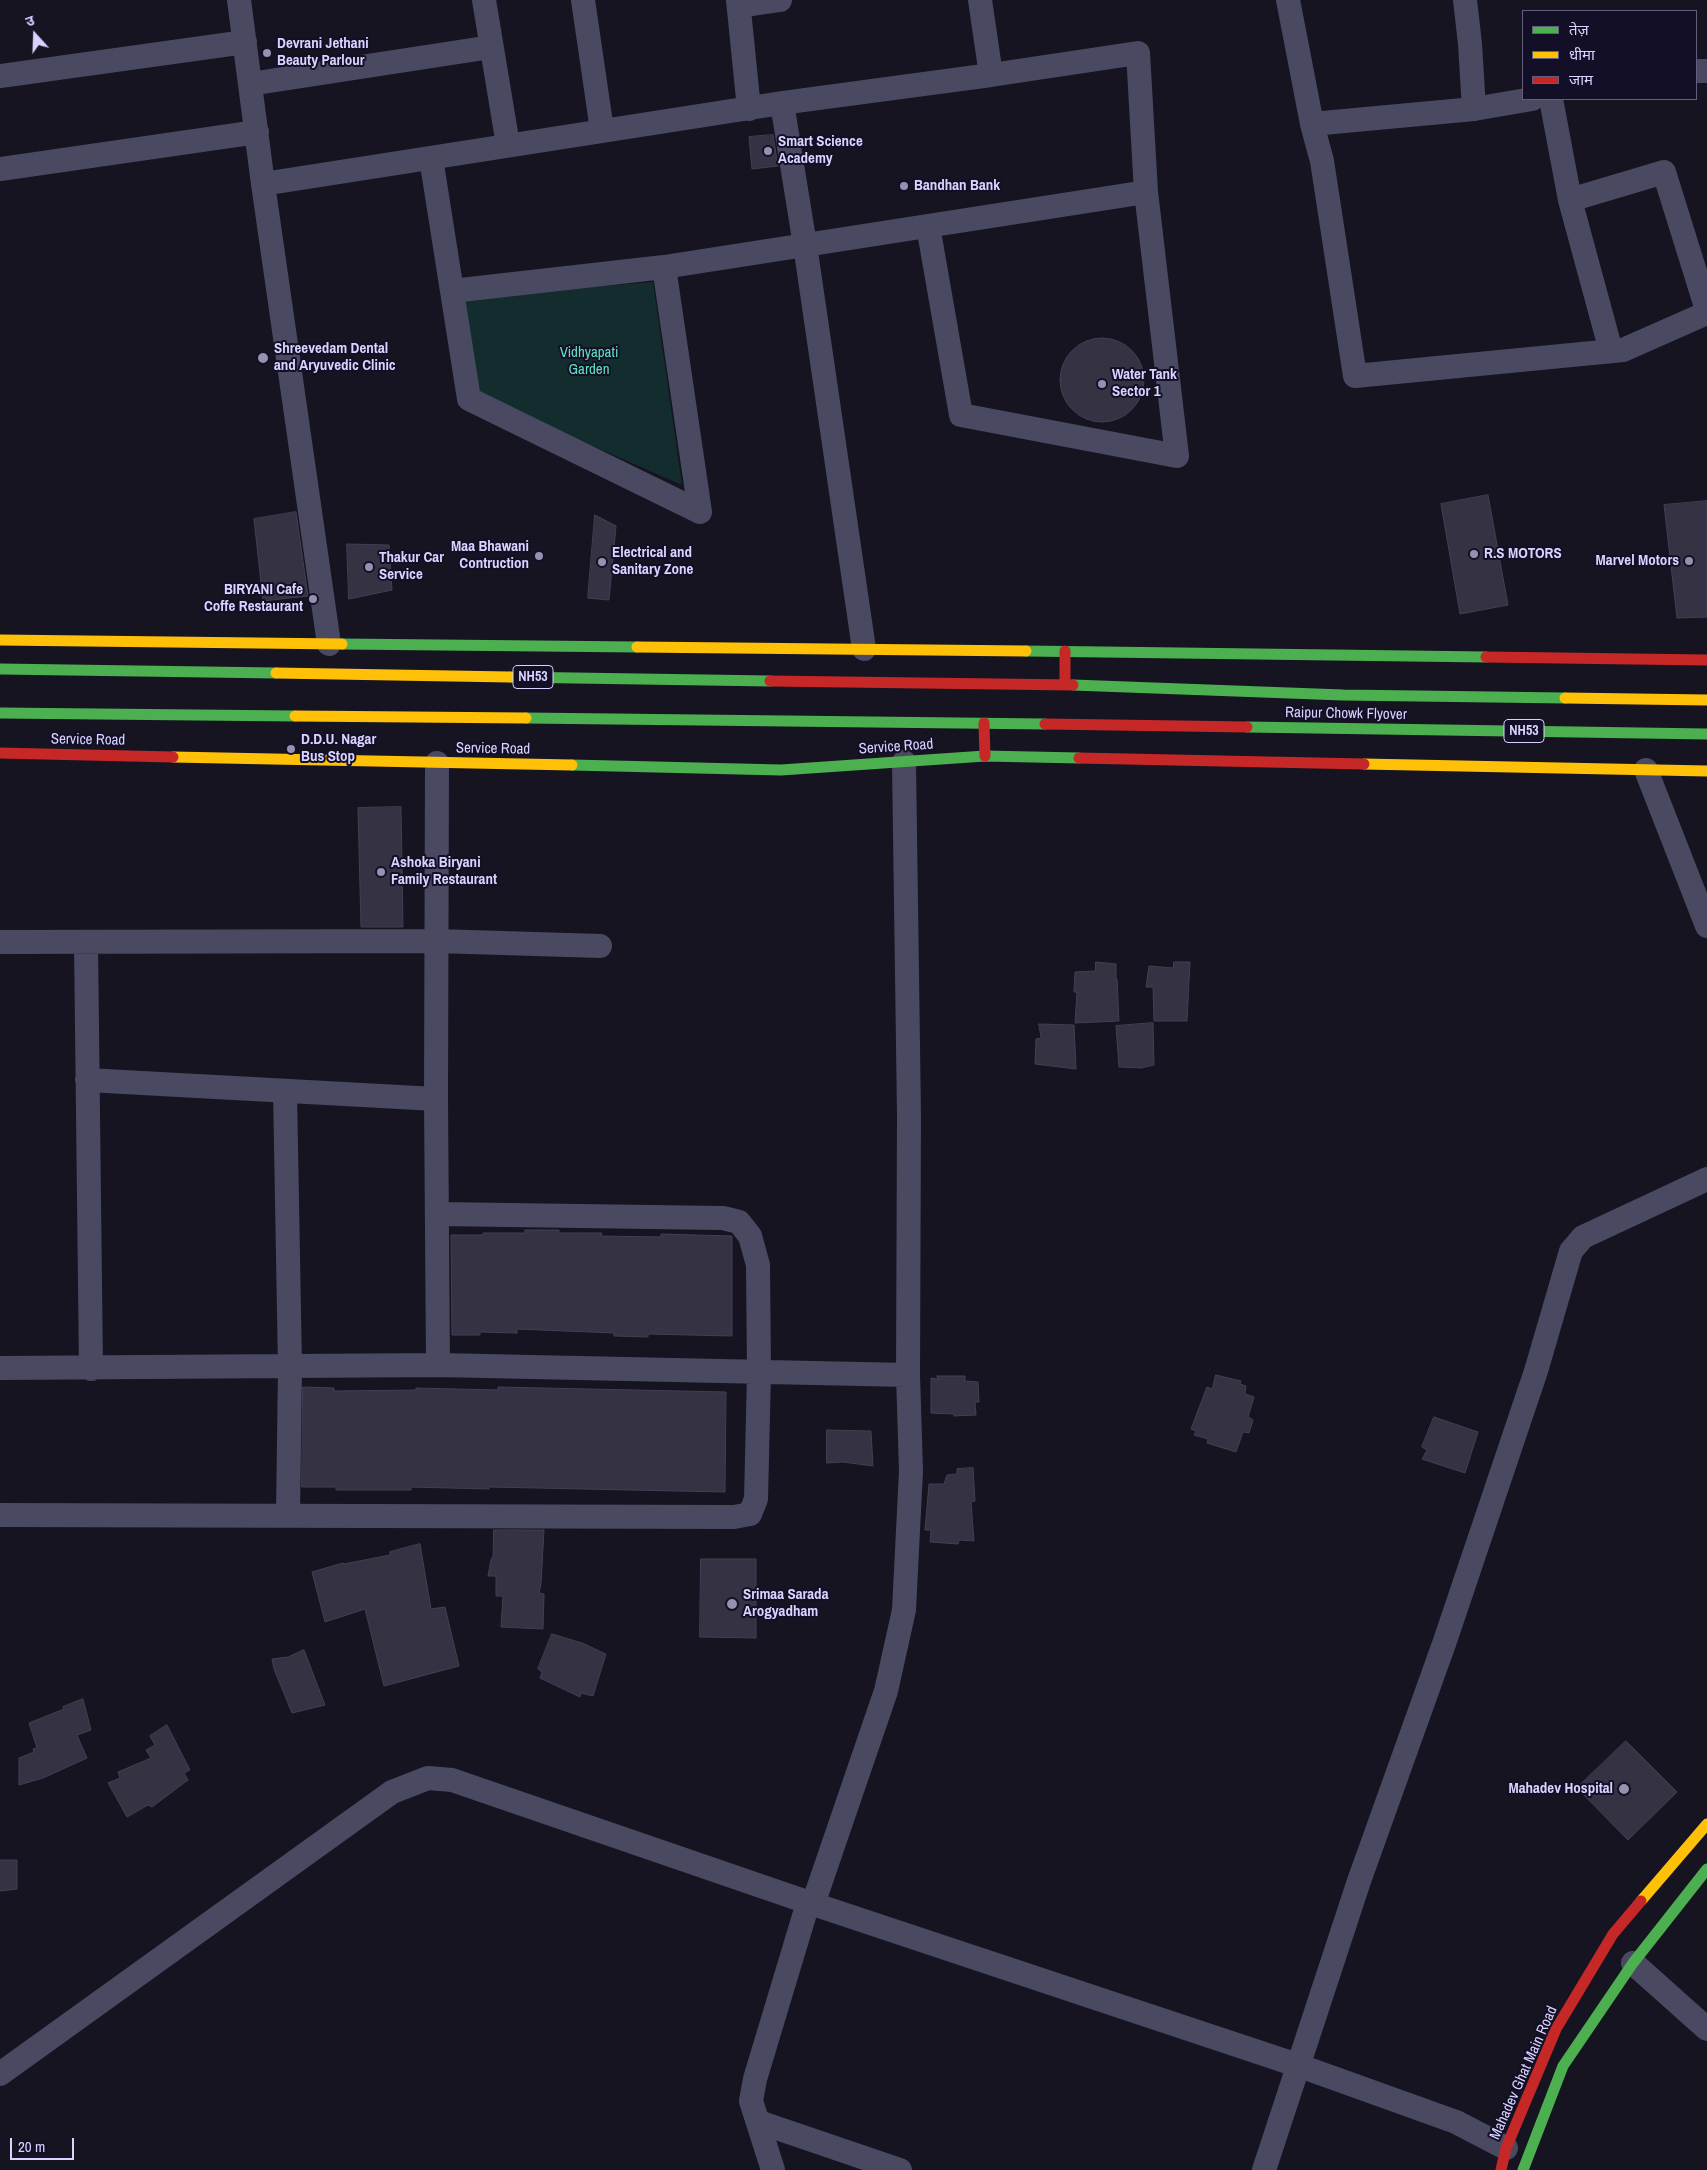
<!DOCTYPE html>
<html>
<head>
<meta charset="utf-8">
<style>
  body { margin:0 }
  #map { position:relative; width:1707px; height:2170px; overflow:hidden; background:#161421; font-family:"Archivo Narrow","Noto Sans Devanagari",sans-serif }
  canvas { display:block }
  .legend { position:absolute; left:1522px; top:10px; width:175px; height:90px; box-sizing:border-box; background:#130f26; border:1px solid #625e7d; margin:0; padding:6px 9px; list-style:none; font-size:15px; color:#d9d4ff }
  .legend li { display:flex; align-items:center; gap:10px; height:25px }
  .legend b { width:25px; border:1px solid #625e7d }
  .north { position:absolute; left:10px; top:10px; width:50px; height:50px; -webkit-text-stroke:4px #130f26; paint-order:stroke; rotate:340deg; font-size:14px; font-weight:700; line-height:20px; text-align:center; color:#d9d4ff }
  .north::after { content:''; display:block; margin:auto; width:18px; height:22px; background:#d9d4ff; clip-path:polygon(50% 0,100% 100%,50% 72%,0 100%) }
  .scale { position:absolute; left:10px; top:2138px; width:64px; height:22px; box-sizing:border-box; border:2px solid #d9d4ff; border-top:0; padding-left:6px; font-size:15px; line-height:18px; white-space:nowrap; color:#d9d4ff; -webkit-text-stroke:4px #130f26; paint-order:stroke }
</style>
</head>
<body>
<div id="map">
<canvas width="1707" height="2170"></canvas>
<ul class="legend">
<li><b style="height:6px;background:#4caf50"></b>तेज़</li>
<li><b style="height:6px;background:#ffc107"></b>धीमा</li>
<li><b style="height:6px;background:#c62828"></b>जाम</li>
</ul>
<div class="north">उ</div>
<div class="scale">20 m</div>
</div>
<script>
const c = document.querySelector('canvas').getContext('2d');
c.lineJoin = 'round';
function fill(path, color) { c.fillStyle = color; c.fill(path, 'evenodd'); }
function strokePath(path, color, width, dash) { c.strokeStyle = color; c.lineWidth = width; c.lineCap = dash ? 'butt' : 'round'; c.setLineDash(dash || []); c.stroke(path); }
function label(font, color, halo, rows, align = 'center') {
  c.font = font + ' "Archivo Narrow",sans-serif'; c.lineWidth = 4; c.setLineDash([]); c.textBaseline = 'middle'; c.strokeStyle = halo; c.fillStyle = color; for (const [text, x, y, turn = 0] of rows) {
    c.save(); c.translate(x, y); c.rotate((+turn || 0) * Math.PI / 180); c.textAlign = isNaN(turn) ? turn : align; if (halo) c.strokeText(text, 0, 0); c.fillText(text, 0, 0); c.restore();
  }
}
fill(new Path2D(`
  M653,282L682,485L474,394L459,297Z`), '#132c2d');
const building = new Path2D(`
  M773,135L778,166L752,169L749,137Z
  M1060 380a42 42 0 1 1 84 0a42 42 0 1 1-84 0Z
  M1488,495L1508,605L1460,614L1441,504Z
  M1707,501V617L1677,618L1664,505Z
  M296,512L308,596L263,601L254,519Z
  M595,515L616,526L609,600L588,598Z
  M347,544L389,545L392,590L349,599Z
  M401,807L403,927H361L358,808Z
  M1096,962L1116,964V979H1117L1119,1021L1075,1023L1077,992H1074L1075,972L1095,971Z
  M1174,962H1190L1187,1021H1154L1153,987H1146L1149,966L1173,968Z
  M1153,1023L1154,1065L1141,1068L1119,1067L1116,1026Z
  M1039,1024L1074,1025L1076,1069L1035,1064L1036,1039L1041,1038Z
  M525,1230H559V1233H602L601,1236L661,1237V1234L732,1236V1336L648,1334V1337L614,1336V1333L517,1329V1333L480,1332V1335H452L451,1235H483V1233H525Z
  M1216,1375L1241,1381L1240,1384L1246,1386L1245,1394L1254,1397L1248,1417L1253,1420L1249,1433L1243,1432L1236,1452L1207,1443L1208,1439L1194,1435L1196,1431L1191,1429L1207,1387L1212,1389Z
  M937,1376H965V1381L978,1382L979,1402H975L976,1415L954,1416V1414L931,1413V1378L938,1379Z
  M303,1387L334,1388V1391L416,1390V1388L498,1390V1387L726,1392L725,1492L489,1487V1489L411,1487V1490H336V1487H302Z
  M1434,1417L1478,1432L1465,1473L1422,1459L1427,1450L1422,1447Z
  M827,1430L871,1431L873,1466L843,1462L827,1463Z
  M973,1468L975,1501L971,1502L974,1541L959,1540L958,1544L930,1542L931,1530H925L929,1484H944L947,1475L957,1474V1469Z
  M494,1530H544L541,1584L539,1593L544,1594L543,1629L501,1627L503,1596H496V1576H488L491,1560L493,1556Z
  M420,1544L431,1609L445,1607L459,1666L384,1686L365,1609L325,1622L312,1572L343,1563L344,1564L390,1555V1552Z
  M701,1559H756V1638L700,1637Z
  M552,1634L582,1643L606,1654L593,1696L581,1693L580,1697L540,1678L542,1672L538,1669Z
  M304,1650L325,1705L292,1713L274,1669L272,1659L288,1657Z
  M83,1699L91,1730L77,1735L87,1758L43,1778L19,1785V1758L34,1752L33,1749L37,1748L29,1723L64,1709L63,1707Z
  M167,1725L190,1770L184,1773L188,1780L152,1807L148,1805L127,1817L108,1783L120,1778L118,1772L151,1758L146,1750L155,1745L150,1736Z
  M1626,1741L1677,1792L1628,1840L1577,1788Z
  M0,1860H17V1889L0,1891Z`);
fill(building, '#343243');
strokePath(building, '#433f54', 1);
strokePath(new Path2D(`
  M239,0L263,184L329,644
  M484,0L508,145
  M583,0L602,130
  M738,0L749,109
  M1288,0L1312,124L1322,161L1355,376L1623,350L1707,313
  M1465,0L1470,44L1474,109
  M739,6L780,0
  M1696,71H1707
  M0,76L245,42
  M250,84L491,47
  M1551,99L1570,200
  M782,103L805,245L864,649
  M1312,124L1474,109L1532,99
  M431,158L469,399L700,512L664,267
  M0,169L257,132
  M263,184L782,103L991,75L980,0
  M928,226L961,415L1177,456L1146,192L1138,53L991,75
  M452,291L664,267L1146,192
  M1611,351L1570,200L1664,172L1707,310
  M437,763L436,1099L438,1365
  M1646,770L1707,926
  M0,942L437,941L600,946
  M86,942L91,1369
  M87,1080L436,1099
  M285,1091L290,1367L288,1515
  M0,1368L438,1365L908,1375
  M0,1515L734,1517L750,1514L756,1499L759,1373L758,1265L750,1236L739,1222L723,1218L437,1214
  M813,1904L886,1691L904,1610L911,1471L908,1375L909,1116L904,762
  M1633,1963L1707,2029
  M0,2074L392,1792L428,1778L452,1780L813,1904L1300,2066L1456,2122L1506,2148
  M759,2122L900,2170
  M773,2170L751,2101L755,2079L808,1903
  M1264,2170L1359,1881L1445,1641L1536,1371L1571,1251L1583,1237L1707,1179`), '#4a4962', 24);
strokePath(new Path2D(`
  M342,644L637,647
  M1026,651L1486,657
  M0,669L276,673
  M510,677L770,681
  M1073,685L1343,695L1565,698
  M0,713L295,716
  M526,718L1045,724
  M1247,727L1707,734
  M572,765L781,770L985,756L1079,758
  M1523,2170L1563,2066L1633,1963L1707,1869`), '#4caf50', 11);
strokePath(new Path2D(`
  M0,640L342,644
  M637,647L1026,651
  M276,673L510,677
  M1565,698L1707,700
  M295,716L526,718
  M173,757L572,765
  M1364,764L1707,771
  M1641,1901L1707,1824`), '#ffc107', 11);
strokePath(new Path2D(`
  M1065,651V685
  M1486,657L1707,660
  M770,681L1073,685
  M984,723L985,756
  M1045,724L1247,727
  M0,753L173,757
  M1079,758L1364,764
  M1501,2170L1506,2148L1556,2029L1613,1934L1641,1901`), '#c62828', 11);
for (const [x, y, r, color] of [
  [267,53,5,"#9591b1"],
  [768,151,5,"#9591b1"],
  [904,186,5,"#9591b1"],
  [263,358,6,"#9591b1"],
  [1102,384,5,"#9591b1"],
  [1474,554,5,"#9591b1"],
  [539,556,5,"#9591b1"],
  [1689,561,5,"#9591b1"],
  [602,562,5,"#9591b1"],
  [369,567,5,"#9591b1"],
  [313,599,5,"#9591b1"],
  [291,749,5,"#9591b1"],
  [381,872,5,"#9591b1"],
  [732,1604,6,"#9591b1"],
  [1624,1789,6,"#9591b1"]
]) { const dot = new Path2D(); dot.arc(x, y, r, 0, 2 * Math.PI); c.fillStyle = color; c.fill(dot); strokePath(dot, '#130f26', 2); }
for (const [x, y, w] of [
  [533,677,40],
  [1524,731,40]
]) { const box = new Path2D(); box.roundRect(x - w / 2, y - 11.5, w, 23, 4); c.fillStyle = '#130f26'; c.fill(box); strokePath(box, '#d9d4ff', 1); }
label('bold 14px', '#d9d4ff', null, [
  ["NH53",533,677],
  ["NH53",1524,731]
]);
label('bold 15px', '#d9d4ff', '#130f26', [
  ["Devrani Jethani",277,44],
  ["Beauty Parlour",277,61],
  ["Smart Science",778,142],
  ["Academy",778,159],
  ["Bandhan Bank",914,186],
  ["Shreevedam Dental",274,349],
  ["and Aryuvedic Clinic",274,366],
  ["Water Tank",1112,375],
  ["Sector 1",1112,392],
  ["Maa Bhawani",529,547,"right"],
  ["Contruction",529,564,"right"],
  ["Electrical and",612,553],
  ["Sanitary Zone",612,570],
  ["R.S MOTORS",1484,554],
  ["Thakur Car",379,558],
  ["Service",379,575],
  ["Marvel Motors",1679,561,"right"],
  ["BIRYANI Cafe",303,590,"right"],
  ["Coffe Restaurant",303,607,"right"],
  ["D.D.U. Nagar",301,740],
  ["Bus Stop",301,757],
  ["Ashoka Biryani",391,863],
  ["Family Restaurant",391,880],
  ["Srimaa Sarada",743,1595],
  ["Arogyadham",743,1612],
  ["Mahadev Hospital",1613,1789,"right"]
], 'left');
label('15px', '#5fe0c0', '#130f26', [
  ["Vidhyapati",589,353],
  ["Garden",589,370]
]);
label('15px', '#d9d4ff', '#130f26', [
  ["Raipur Chowk Flyover",1346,714,1],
  ["Service Road",88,740,1],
  ["Service Road",896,747,-4],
  ["Service Road",493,749,1],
  ["Mahadev Ghat Main Road",1524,2073,-66]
]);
</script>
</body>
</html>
